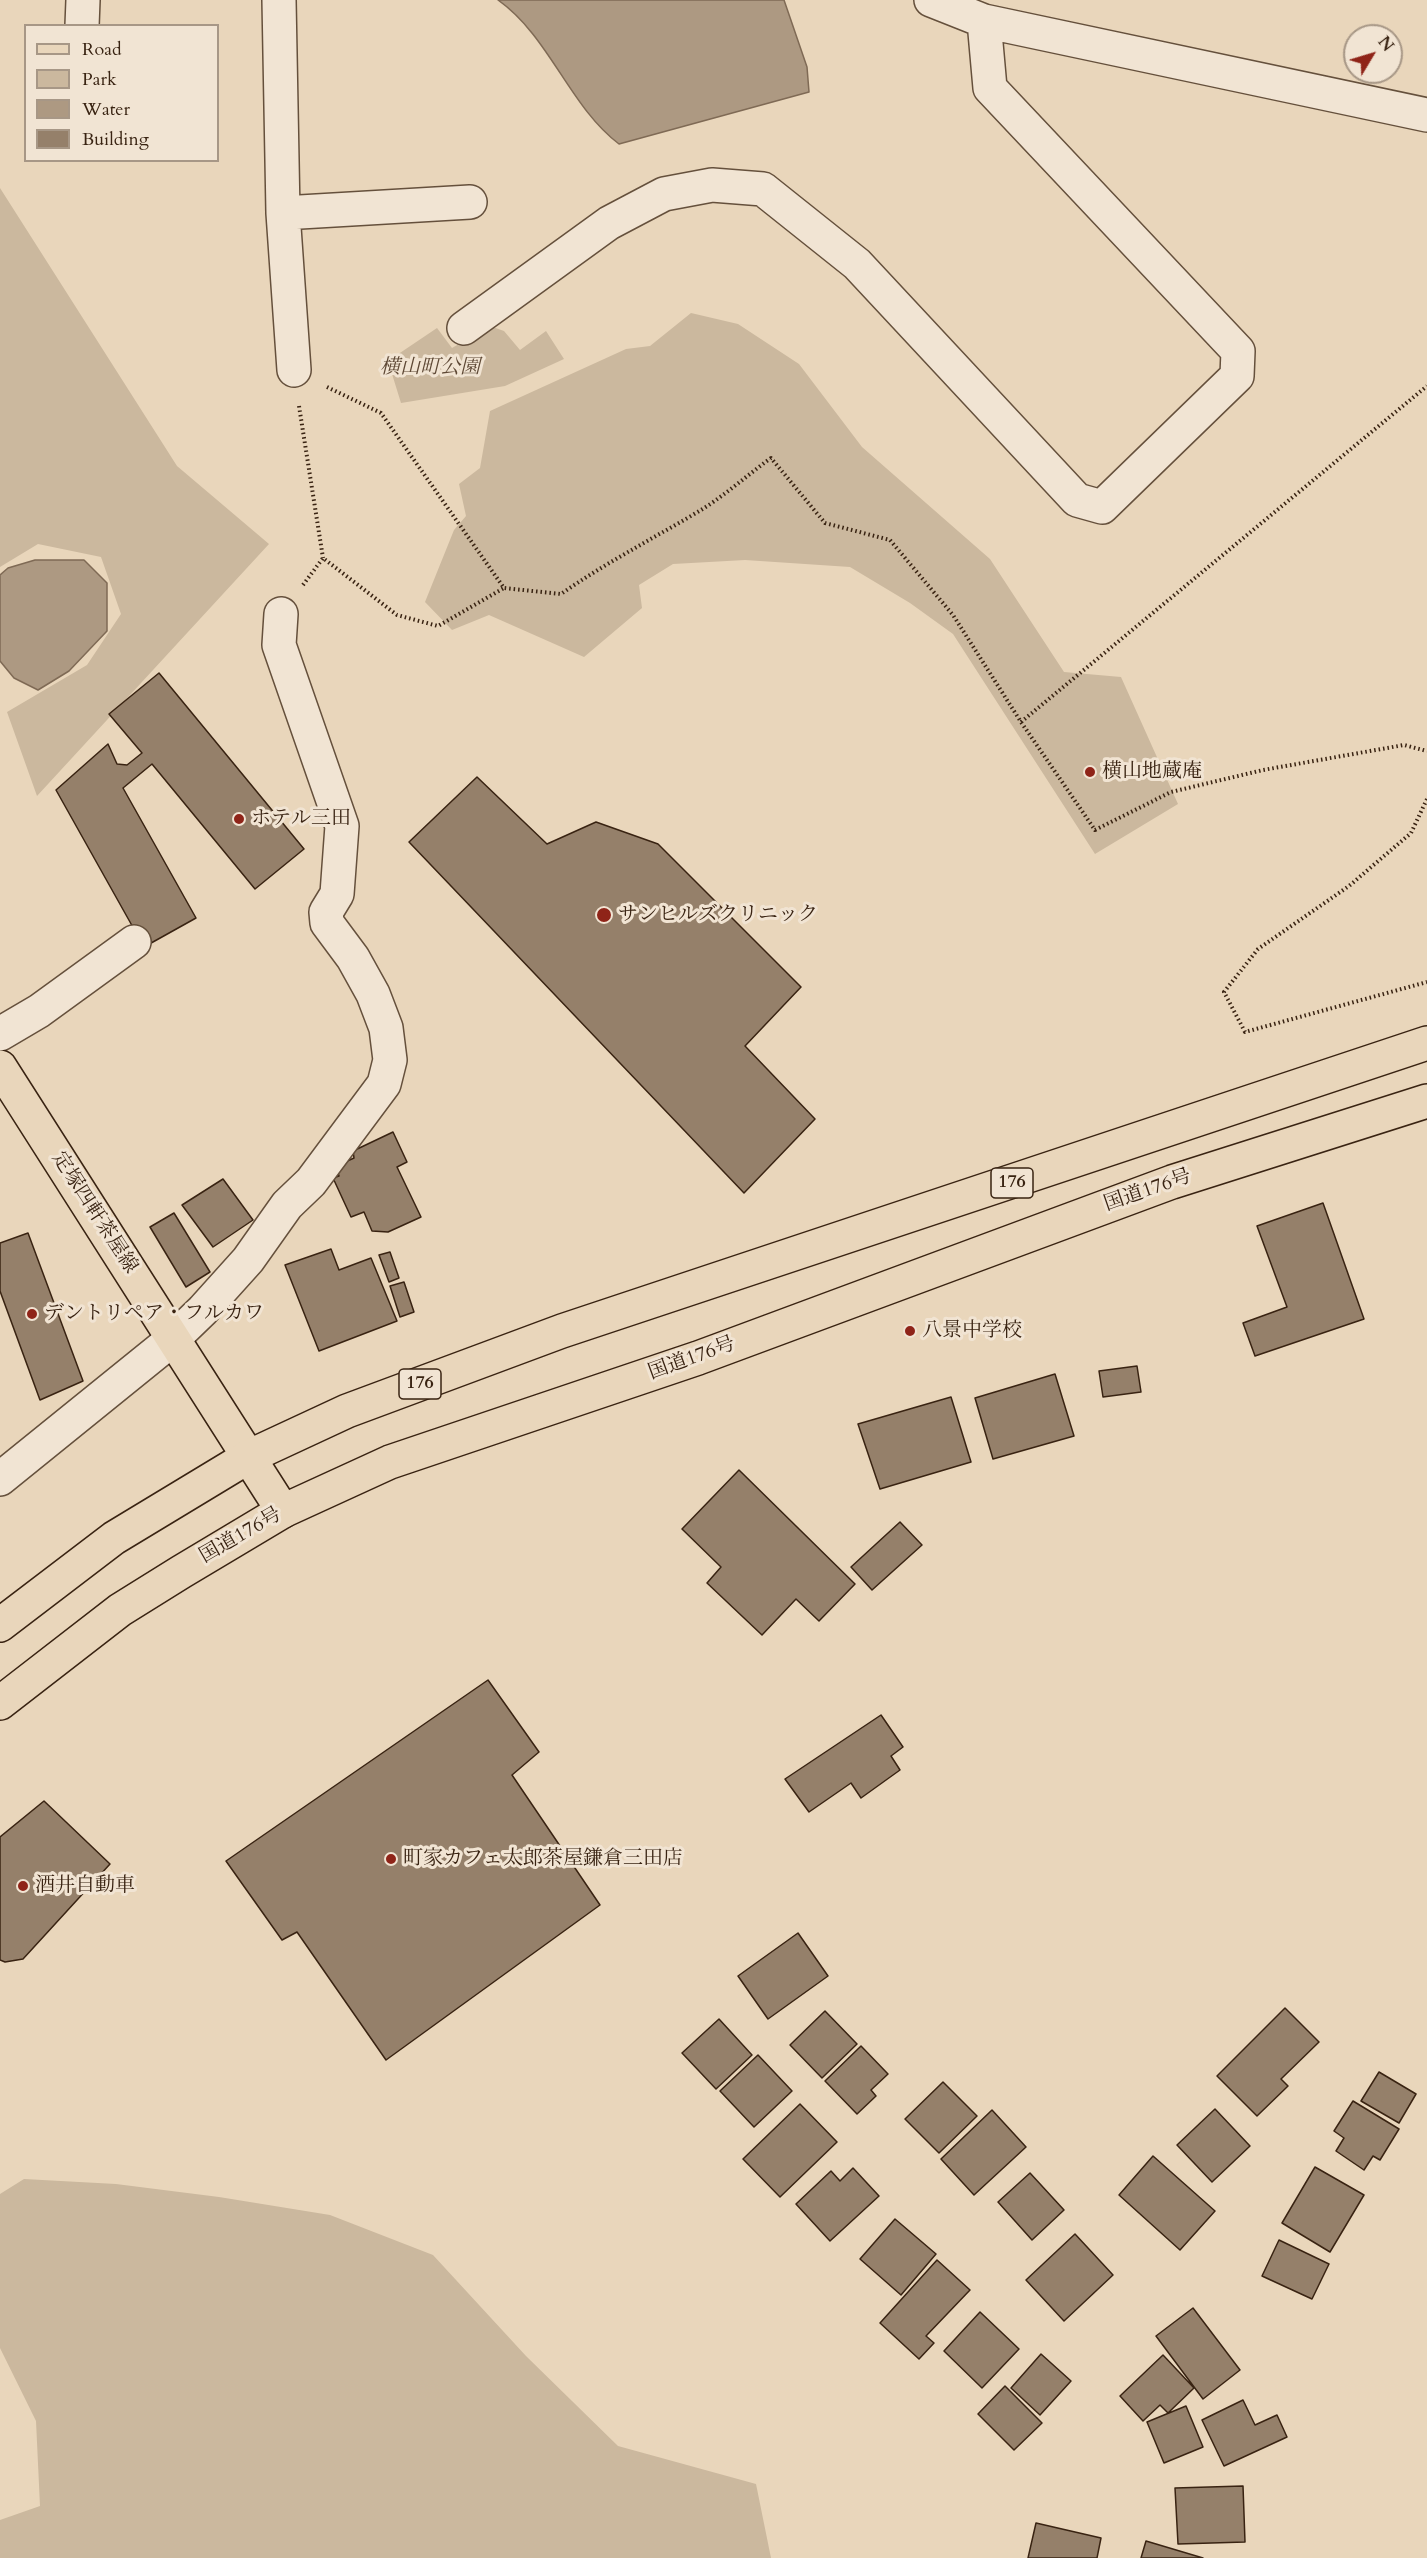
<!DOCTYPE html>
<html>
<head>
<meta charset="utf-8">
<style>
  body { margin:0 }
  #map { position:relative; width:1427px; height:2558px; overflow:hidden; background:#e9d6bb; font-family:Cardo,serif }
  canvas { display:block }
  .legend { position:absolute; left:24px; top:24px; width:195px; height:138px; box-sizing:border-box; background:#f1e4d3; border:2px solid #a79786; margin:0; padding:8px 10px; list-style:none; font-size:18px; color:#392312 }
  .legend li { display:flex; align-items:center; gap:12px; height:30px }
  .legend b { width:30px; border:2px solid #a79786 }
  .north { position:absolute; left:1343px; top:24px; width:60px; height:60px; box-sizing:border-box; background:#f1e4d3; border:2px solid #a79786; border-radius:50%; rotate:52deg; font-size:16px; font-weight:700; line-height:24px; text-align:center; color:#392312 }
  .north::after { content:''; display:block; margin:auto; width:21px; height:27px; background:#8f2418; clip-path:polygon(50% 0,100% 100%,50% 72%,0 100%) }
</style>
</head>
<body>
<div id="map">
<canvas width="1427" height="2558"></canvas>
<ul class="legend">
<li><b style="height:8px;background:#e9d6bb"></b>Road</li>
<li><b style="height:16px;background:#cbb89e"></b>Park</li>
<li><b style="height:16px;background:#ad9982"></b>Water</li>
<li><b style="height:16px;background:#95806a"></b>Building</li>
</ul>
<div class="north">N</div>
</div>
<script>
const c = document.querySelector('canvas').getContext('2d');
c.lineJoin = 'round';
function fill(path, color) { c.fillStyle = color; c.fill(path, 'evenodd'); }
function strokePath(path, color, width, dash) { c.strokeStyle = color; c.lineWidth = width; c.lineCap = dash ? 'butt' : 'round'; c.setLineDash(dash || []); c.stroke(path); }
function label(font, color, halo, rows, align = 'center') {
  c.font = font + ' Cardo,"Noto Serif JP",serif'; c.lineWidth = 6; c.setLineDash([]); c.textBaseline = 'middle'; c.strokeStyle = halo; c.fillStyle = color; for (const [text, x, y, turn = 0] of rows) {
    c.save(); c.translate(x, y); c.rotate((+turn || 0) * Math.PI / 180); c.textAlign = isNaN(turn) ? turn : align; if (halo) c.strokeText(text, 0, 0); c.fillText(text, 0, 0); c.restore();
  }
}
fill(new Path2D(`
  M0,188L177,466L269,544L37,796L7,712L87,665L121,614L101,557L38,544L0,567Z
  M691,313L738,324L799,364L862,447L990,559L1064,672L1121,677L1178,804L1095,854L953,634L910,603L850,567L745,560L673,564L639,585L642,608L584,657L489,615L452,630L425,602L454,530L466,516L459,484L480,468L490,411L626,349L650,346Z
  M490,326L504,331L520,350L546,331L564,359L505,386L401,403L388,361L437,328L452,348Z
  M24,2179L116,2184L219,2197L330,2215L433,2255L526,2356L618,2446L756,2484L771,2558H0V2520L40,2506L36,2421L0,2348V2194Z`), '#cbb89e');
const water = new Path2D(`
  M498,0H784L807,67L809,92L619,144C569,106 550,37 498,0Z
  M35,560H84L107,583V631L69,671L38,690L14,678L0,661V575L8,568Z`);
fill(water, '#ad9982');
strokePath(water, '#7f6a55', 1.5);
const building = new Path2D(`
  M159,673L304,849L255,889L152,764L123,788L196,918L144,947L56,790L108,744L117,764L127,765L142,753L109,714Z
  M477,777L547,844L596,822L658,844L801,987L745,1046L815,1119L744,1193L409,842Z
  M393,1132L407,1162L397,1167L421,1217L388,1232L372,1231L364,1212L351,1217L333,1178L339,1176L337,1170L343,1163L354,1158L353,1151Z
  M223,1179L253,1220L213,1247L182,1205Z
  M1323,1203L1364,1319L1255,1356L1243,1323L1287,1307L1257,1226Z
  M174,1213L210,1272L186,1287L150,1227Z
  M28,1233L83,1381L40,1400L0,1291V1243Z
  M331,1249L339,1270L371,1258L397,1321L319,1351L285,1265Z
  M390,1252L399,1278L389,1282L379,1255Z
  M404,1282L414,1312L400,1317L390,1286Z
  M1137,1366L1141,1392L1103,1397L1099,1371Z
  M1055,1374L1074,1436L993,1459L975,1398Z
  M951,1397L971,1462L880,1489L858,1424Z
  M739,1470L855,1584L819,1621L796,1599L762,1635L707,1583L721,1567L682,1529Z
  M900,1522L922,1545L872,1590L851,1567Z
  M488,1680L539,1752L512,1775L600,1905L386,2060L297,1932L282,1940L226,1861Z
  M881,1715L903,1747L891,1756L900,1770L861,1798L851,1783L809,1812L785,1779Z
  M44,1801L110,1864L23,1959L5,1962L0,1960V1837Z
  M798,1933L828,1976L768,2019L738,1976Z
  M1285,2008L1319,2042L1281,2079L1288,2086L1257,2116L1217,2076Z
  M825,2011L857,2044L822,2078L790,2045Z
  M719,2019L752,2055L716,2089L682,2053Z
  M861,2046L888,2074L871,2090L876,2096L857,2114L825,2081Z
  M758,2055L792,2091L754,2127L720,2091Z
  M1379,2072L1416,2094L1399,2123L1361,2101Z
  M943,2082L977,2116L939,2153L905,2119Z
  M1353,2101L1399,2129L1380,2160L1373,2156L1364,2170L1336,2151L1344,2138L1334,2131Z
  M800,2104L837,2142L780,2197L743,2159Z
  M1215,2109L1250,2146L1212,2182L1177,2145Z
  M992,2110L1026,2147L974,2195L941,2159Z
  M1153,2156L1215,2211L1180,2250L1119,2195Z
  M1315,2167L1364,2195L1330,2252L1282,2223Z
  M853,2168L879,2196L830,2241L796,2204L831,2171L840,2181Z
  M1030,2173L1064,2210L1032,2240L998,2202Z
  M895,2219L936,2254L901,2295L860,2259Z
  M1075,2234L1113,2275L1064,2321L1026,2280Z
  M1279,2240L1329,2264L1312,2299L1262,2276Z
  M937,2260L970,2290L926,2336L934,2343L919,2359L880,2323Z
  M1193,2308L1240,2370L1203,2399L1156,2336Z
  M980,2312L1019,2349L982,2388L944,2351Z
  M1041,2354L1071,2381L1040,2415L1011,2388Z
  M1163,2355L1194,2388L1168,2413L1160,2405L1143,2421L1120,2396Z
  M1005,2386L1042,2423L1014,2450L978,2414Z
  M1243,2400L1255,2425L1277,2415L1287,2437L1224,2466L1202,2420Z
  M1186,2406L1203,2447L1164,2463L1147,2422Z
  M1243,2486L1245,2542L1178,2544L1175,2488Z
  M1036,2523L1101,2538L1097,2558H1028Z
  M1146,2541L1203,2558H1141Z`);
fill(building, '#95806a');
strokePath(building, '#392312', 1.5);
const minor = new Path2D(`
  M279,0L283,213L294,370
  M931,0L984,21L1427,115
  M82,26L83,0
  M283,213L470,202
  M464,328L609,223L664,194L712,185L763,189L857,264L1077,500L1102,507L1237,376L1238,351L990,88L984,21
  M0,1034L39,1011L134,942
  M0,1479L173,1339L203,1310L248,1260L287,1205L311,1182L384,1084L390,1060L386,1028L373,994L353,958L327,923L326,912L337,894L342,826L279,645L281,614`);
const major = new Path2D(`
  M0,1067L283,1511`);
const highway = new Path2D(`
  M0,1625L114,1538L248,1457L347,1411L562,1331L1427,1043
  M0,1703L120,1610L181,1572L283,1511L390,1462L698,1358L1172,1182L1427,1101`);
strokePath(minor, '#65503c', 36);
strokePath(major, '#392312', 36);
strokePath(highway, '#392312', 36);
strokePath(new Path2D(`
  M327,387L381,413L504,588L561,594C604,564 650,540 696,513C722,498 746,476 771,458L825,523L890,540L953,615L1021,722L1095,830L1171,792L1263,770L1404,745L1427,751
  M299,406L323,558
  M303,585L323,558L397,615L438,626L504,588
  M1021,722L1427,386
  M1427,799L1411,833L1349,886L1258,949L1224,992L1245,1032L1427,982`), '#392312', 4, [1.5, 3]);
strokePath(minor, '#f1e4d3', 33);
strokePath(major, '#e9d6bb', 33);
strokePath(highway, '#e9d6bb', 33);
for (const [x, y, r, color] of [
  [1090,772,6,"#8f2418"],
  [239,819,6,"#8f2418"],
  [604,915,8,"#8f2418"],
  [32,1314,6,"#8f2418"],
  [910,1331,6,"#8f2418"],
  [391,1859,6,"#8f2418"],
  [23,1886,6,"#8f2418"]
]) { const dot = new Path2D(); dot.arc(x, y, r, 0, 2 * Math.PI); c.fillStyle = color; c.fill(dot); strokePath(dot, '#f1e4d3', 2); }
for (const [x, y, w] of [
  [1012,1183,42],
  [420,1384,42]
]) { const box = new Path2D(); box.roundRect(x - w / 2, y - 15, w, 30, 4.5); c.fillStyle = '#f1e4d3'; c.fill(box); strokePath(box, '#392312', 1.5); }
label('bold 18px', '#392312', null, [
  ["176",1012,1183],
  ["176",420,1384]
]);
label('italic 20px', '#5e4835', '#f1e4d3', [
  ["横山町公園",430,368]
]);
label('20px', '#392312', '#f1e4d3', [
  ["横山地蔵庵",1102,772],
  ["ホテル三田",251,819],
  ["サンヒルズクリニック",618,915],
  ["デントリペア・フルカワ",44,1314],
  ["八景中学校",922,1331],
  ["町家カフェ太郎茶屋鎌倉三田店",403,1859],
  ["酒井自動車",35,1886]
], 'left');
label('20px', '#392312', '#f1e4d3', [
  ["国道176号",1148,1191,-19],
  ["定塚四軒茶屋線",94,1213,57],
  ["国道176号",692,1359,-20],
  ["国道176号",241,1536,-30]
]);
</script>
</body>
</html>
